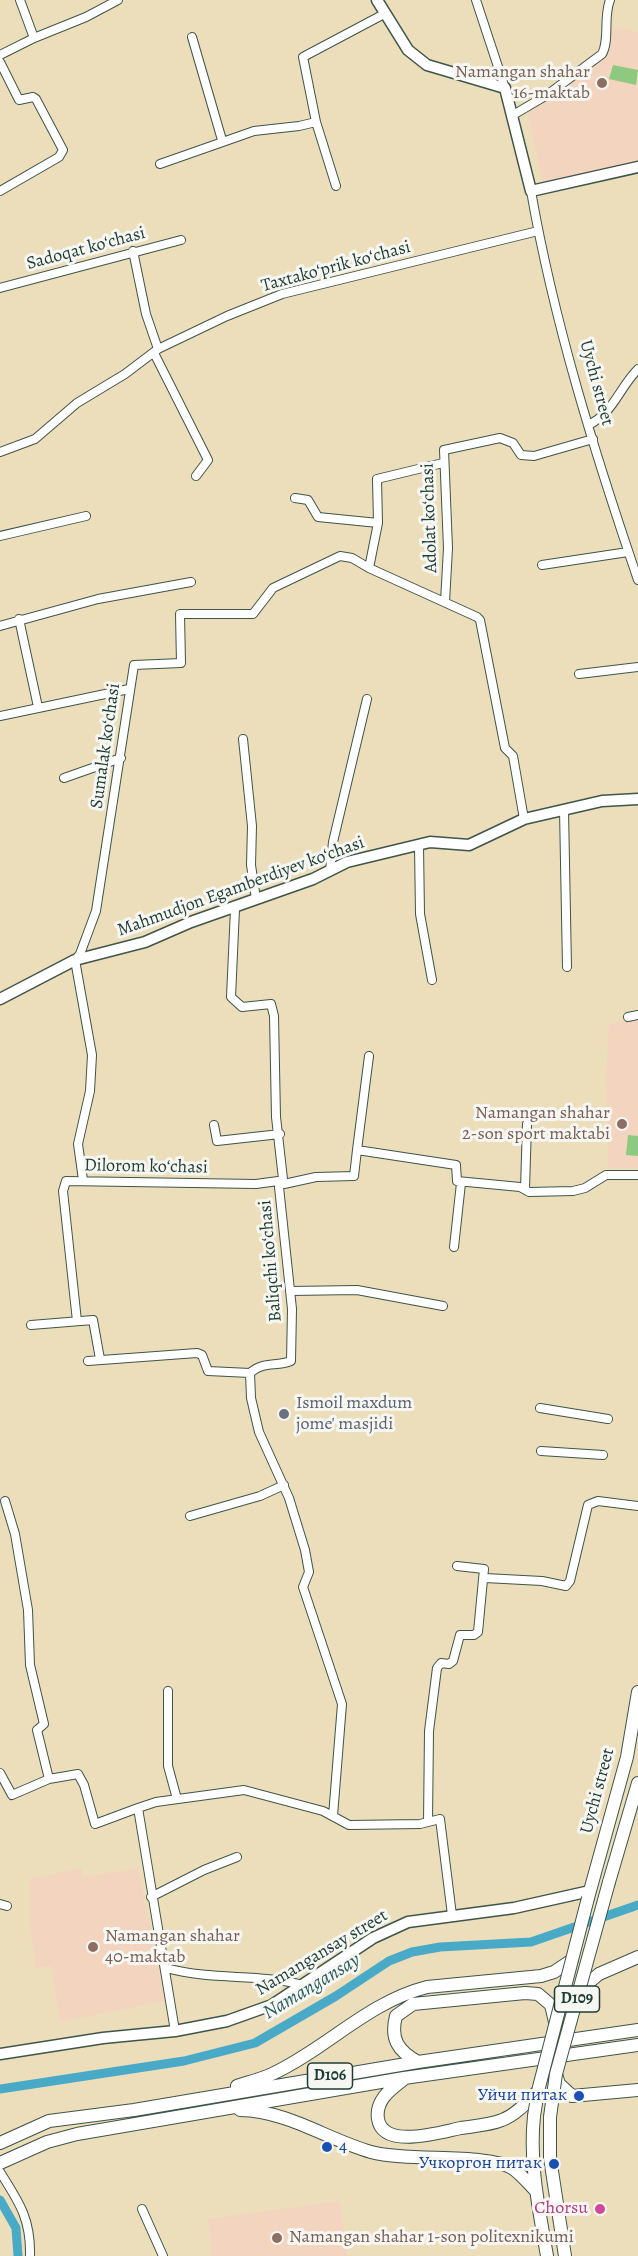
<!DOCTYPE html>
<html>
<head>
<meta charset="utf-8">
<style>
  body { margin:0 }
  canvas { display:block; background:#ecdeba }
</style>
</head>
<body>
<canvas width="638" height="2256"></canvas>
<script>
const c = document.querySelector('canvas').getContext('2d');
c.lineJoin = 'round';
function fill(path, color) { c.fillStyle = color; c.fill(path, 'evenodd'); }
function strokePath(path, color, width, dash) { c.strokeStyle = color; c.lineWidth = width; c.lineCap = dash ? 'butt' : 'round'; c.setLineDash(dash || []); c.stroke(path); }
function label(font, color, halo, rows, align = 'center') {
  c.font = font + ' Alegreya,serif'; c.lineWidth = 6; c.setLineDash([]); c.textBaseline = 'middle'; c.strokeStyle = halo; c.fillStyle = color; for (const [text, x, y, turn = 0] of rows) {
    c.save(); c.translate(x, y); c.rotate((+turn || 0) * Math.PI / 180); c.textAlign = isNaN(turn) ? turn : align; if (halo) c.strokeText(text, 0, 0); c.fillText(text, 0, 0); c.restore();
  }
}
fill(new Path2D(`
  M609,26L638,32V162L543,183L527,110L606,56Z
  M638,1019V1168H608L606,1079L609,1024Z
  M81,1868L83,1877L138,1868L165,2001L60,2022L51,1966L36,1968L30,1928V1879Z
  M339,2201L348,2256H212L208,2219Z`), '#f3d4bf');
fill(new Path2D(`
  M613,65L638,70L636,85L609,79Z
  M628,1135L638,1136V1156L626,1155Z`), '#8dca80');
strokePath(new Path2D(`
  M0,2089L184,2061L255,2043L336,1996L389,1961L412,1952L440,1947L531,1942L638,1905
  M0,2200L16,2228L18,2256`), '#48aac7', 9);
const street = new Path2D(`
  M20,0L34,38L86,17L118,0
  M476,0L505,88
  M192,37L222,140
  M0,55L34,38
  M0,62L19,100L33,97L36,99L63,150L59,157L0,191
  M513,115L547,95L602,54C610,40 603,17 610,0
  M316,122L336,186
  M160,164L254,131L299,126L316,122L303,57L386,13
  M531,191C554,323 595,454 638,580
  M133,251L146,314L158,349
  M0,288L181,240
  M154,353L208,460L196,476
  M588,425C613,414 619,388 638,369
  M0,452L35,439L77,403L125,374L158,349L227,316L282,294L538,231
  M295,498L308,500L318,517L378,523
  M0,536L86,516
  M542,565L628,552
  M369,568L378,523L377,479L443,463
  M445,602L448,548L444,450L500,438L513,443L521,455L534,456L593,439
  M19,619L38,707
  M0,626L98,599L191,582
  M579,674L638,667
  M0,716L129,689
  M243,739L252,826L251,865L256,899
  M64,778L121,758
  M564,810L567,967
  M419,846L420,914L432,980
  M330,871L333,842L367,699
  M235,909L231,997L242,1007L271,1004L274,1016L276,1117L283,1179L279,1187L292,1309L291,1361C276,1367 263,1361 250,1373L251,1398L259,1432L289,1498L305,1550L309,1572L303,1587L342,1704L333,1816
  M628,1017L638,1015
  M214,1125L217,1141L280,1134
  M357,1150L369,1056
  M83,1180L78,1144L90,1091L92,1055L75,960L80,954L96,911L134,665L181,663L180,614H253L273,588L340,556L352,558L369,568L477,617L480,620L505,748L513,756L524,819
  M525,1189L527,1124
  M454,1247L461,1183
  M290,1291L357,1290L443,1306
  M77,1321L63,1191L66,1181L256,1184L278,1181L284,1184L316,1177L354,1176L357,1150L456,1165L457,1181L520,1187L529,1192L573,1191L585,1188L606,1175H638
  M31,1325L93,1320L100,1359
  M88,1361L197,1353L202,1355L208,1371L250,1373
  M540,1408L608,1419
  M541,1451L603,1455
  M5,1501L15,1534L28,1610L30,1665L44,1724L37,1730L49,1779
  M190,1516L260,1496L284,1485
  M485,1578L542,1581L566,1586L570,1581L588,1505L598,1501L638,1506
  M168,1691V1766L177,1799
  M0,1773L12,1795L49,1779L78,1774L84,1785L95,1824L138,1808L175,2031
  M138,1808L156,1802L244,1790L323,1811L349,1825L420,1824L440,1819L452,1915
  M428,1822L429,1731L437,1668L441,1663L449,1664L453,1661L460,1635H474L478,1632L484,1569L457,1566
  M151,1897L204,1870L237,1857
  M0,1904L7,1906
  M166,1968C215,1981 256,1973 303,1985
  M0,2172C19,2202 31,2219 30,2256
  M142,2209L163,2256`);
const secondary = new Path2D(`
  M377,0L408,50L427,65L505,88L531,191L638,167
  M0,999L75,960L145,942L191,922L313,879L347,862L430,842L469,845L524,819L602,801L638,799
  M0,2054L103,2038L175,2031L227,2021L272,2005L373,1938L408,1922L514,1908L590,1891`);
const primary = new Path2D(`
  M609,1882L638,1783
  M588,1898L627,1757L638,1692
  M580,1990L599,1974L638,1957
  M418,2062C398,2051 390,2039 396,2016L413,2004L525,1993L538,1994L551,2005L555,2022
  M556,2074L559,2084L572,2096L638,2090
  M404,2079C391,2089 375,2100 378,2119C383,2150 441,2132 461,2128C474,2126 490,2125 502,2120C516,2115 528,2101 538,2091
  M237,2086C249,2082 261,2079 272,2074C326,2049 368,2002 427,1987L541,1976L554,1972L572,1960
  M240,2110C288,2111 326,2139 371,2152C408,2162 486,2153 512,2168C521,2174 528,2183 535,2190
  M534,2116C529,2164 539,2209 547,2256
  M550,2117V2158L565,2256
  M0,2143L49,2121L134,2110L418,2062L638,2030
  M0,2163L47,2142L77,2134L404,2078L638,2045`);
strokePath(street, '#3e5548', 10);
strokePath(secondary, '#3e5548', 13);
strokePath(primary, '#3e5548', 14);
strokePath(street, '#fff', 8);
strokePath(secondary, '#fff', 10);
strokePath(primary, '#fff', 12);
const primaryBridge = new Path2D(`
  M534,2116L538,2091L588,1898
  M550,2117L556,2074L609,1882`);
strokePath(primaryBridge, '#3e5548', 14, []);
strokePath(primaryBridge, '#fff', 12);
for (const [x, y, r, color] of [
  [602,83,6,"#8d6e63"],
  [622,1124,6,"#8d6e63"],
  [284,1414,6,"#6b7280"],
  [93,1947,6,"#8d6e63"],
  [579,2096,6,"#1a4fb4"],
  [327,2147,6,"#1a4fb4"],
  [554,2164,6,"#1a4fb4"],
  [600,2209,6,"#d1479c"],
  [277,2238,6,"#8d6e63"]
]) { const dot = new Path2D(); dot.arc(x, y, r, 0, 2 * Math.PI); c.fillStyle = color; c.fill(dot); strokePath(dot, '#f6f6f2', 2); }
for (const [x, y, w] of [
  [577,1999,45],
  [330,2076,45]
]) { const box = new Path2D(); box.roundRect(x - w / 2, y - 13, w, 26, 4.5); c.fillStyle = '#f6f6f2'; c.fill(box); strokePath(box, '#1f3d34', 1.5); }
label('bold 16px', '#1f3d34', null, [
  ["D109",577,1999],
  ["D106",330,2076]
]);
label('18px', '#785e54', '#f6f6f2', [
  ["Namangan shahar",590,73],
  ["16-maktab",590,94],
  ["Namangan shahar",610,1114],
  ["2-son sport maktabi",610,1135],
  ["Namangan shahar",105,1937,"left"],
  ["40-maktab",105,1958,"left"],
  ["Namangan shahar 1-son politexnikumi",289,2238,"left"]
], 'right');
label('18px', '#1f3d34', '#f6f6f2', [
  ["Sadoqat koʻchasi",86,249,-15],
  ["Taxtakoʻprik koʻchasi",336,267,-15],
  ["Uychi street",596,383,75],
  ["Adolat koʻchasi",430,518,-92],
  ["Sumalak koʻchasi",106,746,-82],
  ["Mahmudjon Egamberdiyev koʻchasi",241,887,-20],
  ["Dilorom koʻchasi",146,1167,1],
  ["Baliqchi koʻchasi",271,1261,-95],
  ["Uychi street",598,1791,-75],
  ["Namangansay street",322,1953,-31]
]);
label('18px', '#5b616d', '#f6f6f2', [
  ["Ismoil maxdum",296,1404],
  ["jome' masjidi",296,1425]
], 'left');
label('18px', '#164399', '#f6f6f2', [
  ["Уйчи питак",567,2096],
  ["4",339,2147,"left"],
  ["Учкоргон питак",542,2164]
], 'right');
label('18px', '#b23c85', '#f6f6f2', [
  ["Chorsu",588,2209]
], 'right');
label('italic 20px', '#2b5e60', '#f6f6f2', [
  ["Namangansay",312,1987,-31]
]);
</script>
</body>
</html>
